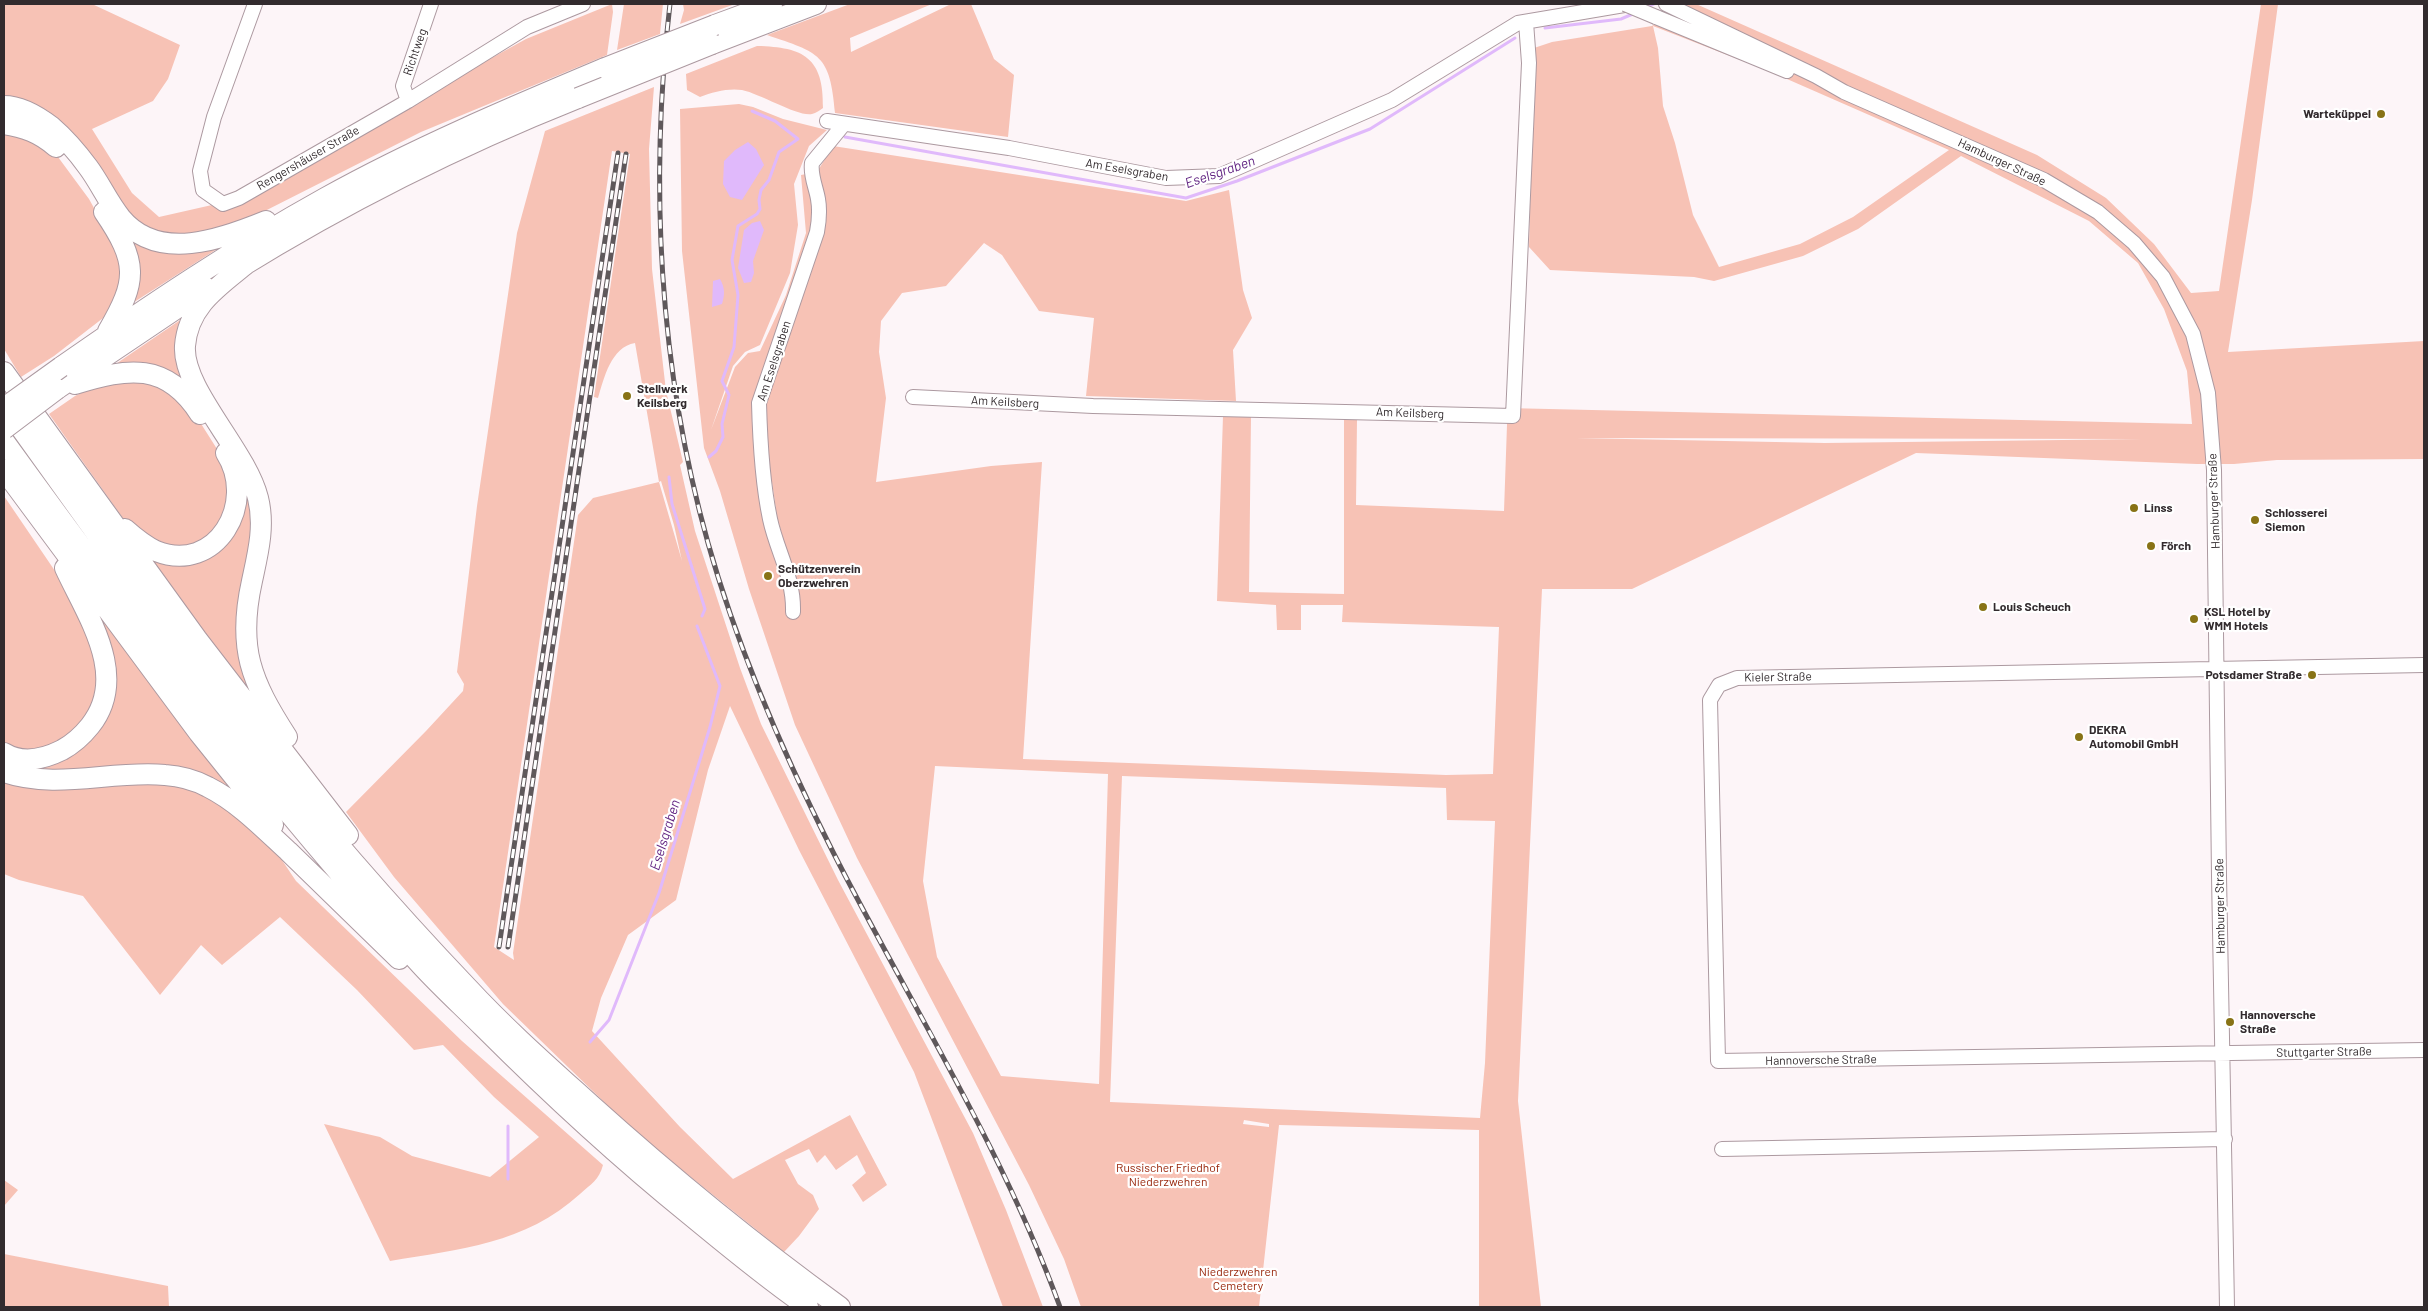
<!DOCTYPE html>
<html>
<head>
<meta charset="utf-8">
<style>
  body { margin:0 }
  #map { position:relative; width:2428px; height:1311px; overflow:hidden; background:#fdf5f8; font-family:Barlow,sans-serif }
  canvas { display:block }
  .frame { position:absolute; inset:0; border:5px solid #322b2e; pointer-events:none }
</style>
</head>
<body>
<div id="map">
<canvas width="2428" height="1311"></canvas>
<div class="frame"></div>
</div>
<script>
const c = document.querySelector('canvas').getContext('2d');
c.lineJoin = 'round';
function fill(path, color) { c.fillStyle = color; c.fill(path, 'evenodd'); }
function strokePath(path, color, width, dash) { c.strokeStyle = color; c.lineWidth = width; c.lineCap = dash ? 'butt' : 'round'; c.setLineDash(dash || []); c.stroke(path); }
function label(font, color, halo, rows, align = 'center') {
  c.font = font + ' Barlow,sans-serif'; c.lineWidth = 4.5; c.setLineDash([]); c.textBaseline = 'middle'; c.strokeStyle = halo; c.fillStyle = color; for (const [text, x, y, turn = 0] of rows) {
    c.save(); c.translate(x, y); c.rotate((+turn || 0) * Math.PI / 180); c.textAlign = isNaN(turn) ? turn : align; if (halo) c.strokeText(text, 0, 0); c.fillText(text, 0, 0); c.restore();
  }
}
fill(new Path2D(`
  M4,4H92L180,45L168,79L153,101L92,129L132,193L159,217L234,200L526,39L612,4L613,12L607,55L421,132L253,217L179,240L147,230L126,211L77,140L48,111L15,99L4,98Z
  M624,4H663L660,34L617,50Z
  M683,4H735L680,24L684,10Z
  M850,4H932L850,38L851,52L951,4H971L994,59L1014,75L1008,137L835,113C830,54 820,53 767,35Z
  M1685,4H1696L2037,155L2106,198L2154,244L2191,293L2219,291L2261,4H2278L2252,200L2228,352L2424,341V459L2277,460L2234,464H2197L1916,453L1632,589H1542L1518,1101L1541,1307H1479V1130L1279,1125L1259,1307H1081L1064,1259L1029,1185L857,858L795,725L749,589L720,491L704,448L682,251L680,109L739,104L753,107L783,119L827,130L809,146L794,184L798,225L790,273L760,345L745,352L733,366L711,430L735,367L748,353L760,351L786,295L806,233L801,175L817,172L833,146L1186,201L1229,190L1243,290L1252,318L1233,350L1236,401L1086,396L1094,318L1039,311L1002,255L984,243L946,286L902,293L881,321L879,352L886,398L876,482L991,466L1042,462L1023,759L1446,775L1493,774L1499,627L1342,622L1343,605H1301V630H1277L1276,605L1217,601L1223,416H1251L1249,592L1344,594V419L1357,420L1356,505L1504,511L1507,425L1506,408L2192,424L2187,371L2164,309L2138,263L2089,221L1961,156L1858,229L1803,256L1714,281L1694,277L1550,270L1529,247L1534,48L1552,42L1652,26ZM1653,26L1771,72L1949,150L1853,217L1800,244L1719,267L1693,215L1675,143L1663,106L1658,48ZM1576,438L2142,439L1825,443ZM762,482H772L777,517L797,587ZM935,766L1108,774L1099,1084L1001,1076L937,957L923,881ZM1122,776L1446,788L1447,820L1495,821L1485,1063L1480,1118L1110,1102ZM1244,1120L1269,1124V1127L1243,1124Z
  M757,46C804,47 824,58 823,108C820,110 816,113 812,114C798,117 761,94 742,90C728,88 713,92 700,97L687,90L686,74Z
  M654,87L649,149L652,269L666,391L683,462L680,465L695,531L740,668L761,724L838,880L973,1133L1006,1210L1043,1307H1003L914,1072L799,850L730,706L708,770L676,900L628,935L601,998L592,1031L680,1127L733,1179L850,1115L887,1185L863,1202L852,1185L866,1173L857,1155L836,1170L825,1155L817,1163L809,1149L785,1160L798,1184L813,1195L819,1209L799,1236L784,1252L636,1133L503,1004L394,877L346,812L426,731L463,691L464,684L457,672L477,506L517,233L545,131ZM612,151L630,154L594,397L598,398C604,378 611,347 635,343L659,482L593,498L578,515L513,953L514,960L494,947ZM661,481L674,525L682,561L659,482Z
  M4,130L39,140L58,157L89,199L119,253L121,286L107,315L54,356L21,377L4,349Z
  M126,230L228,242L128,306Z
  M189,314L182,365V386L104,372Z
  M144,378L186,400L217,449L226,471L231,500L214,533L196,545L177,547L160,544L140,534L122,517L49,414L75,396L105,381Z
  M240,473L252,501L253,691L245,688L142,548L215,550Z
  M4,496L70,593L97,649L96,709L69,739L32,754L4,748Z
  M99,613L237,793L296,881L462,1041L603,1165C599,1180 591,1184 580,1194C525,1244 460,1249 390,1261L324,1124L380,1137L412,1156L490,1177L539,1137L494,1097L443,1045L414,1050L357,990L280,917L222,965L201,945L160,995L83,896L19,880L4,874V779L20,775L92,736L108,717L115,692L96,617Z
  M4,1180L18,1190L4,1206Z
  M4,1254L168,1286L169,1307H4Z`), '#f7c2b5');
fill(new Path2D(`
  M748,142L756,149L764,165L742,200L730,197L723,184L724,161L735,150Z
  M760,221L764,230L753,261L754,273L751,282L744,283L738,268L744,230L752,223Z
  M720,279C725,288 725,294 722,304L712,307L713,281Z`), '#e0b9fb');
strokePath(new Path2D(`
  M1645,8L1654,4
  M1545,28L1621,19L1635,13
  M845,137L1186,198L1237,181L1370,129L1515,38
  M709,457L716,451L723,437L722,424L729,395L722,381L734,347L738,295L732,260L738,226L757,214L760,209L759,200L761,190L769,180L779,152L798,139L775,121L752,111
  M669,477L672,504L705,609L702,616
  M590,1042L609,1020L659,893L710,727L720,686L697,626
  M508,1179V1126`), '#e0b9fb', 3);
const minor = new Path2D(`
  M255,4L214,117L200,171L203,190L223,204L239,198L408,101L527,27L583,4
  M1666,4L1816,76L1844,92L2044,180L2098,212L2134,243L2163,277L2193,334L2208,393L2214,470L2219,876L2227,1307
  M1656,17L1787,71
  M408,101L403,86L431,4
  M827,121L1009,148L1166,178L1219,176L1392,100L1518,23L1630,4
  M913,397L1093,406L1513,416L1529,63L1526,22
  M793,612C794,577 777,552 770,519C762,481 760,441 759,403L817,232C819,221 820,210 818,199C816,187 810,175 812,163L844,124
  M2424,665L1737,678L1719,685L1710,700L1718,1061L2424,1050
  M1722,1149L2225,1139`);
const highway = new Path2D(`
  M715,25L772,4
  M712,44L816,4
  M4,106C21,106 39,117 52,127C66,139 77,152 88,167C100,183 108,202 121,218C158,263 222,239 266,221
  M4,124C24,127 40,133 56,147
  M104,212C138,262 138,280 108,331
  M246,264C218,287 188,306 185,346C182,389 246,450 258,498C265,526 258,553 252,581C237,648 251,681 287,737
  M236,270C344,203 460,145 578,98
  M61,367C147,307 233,249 325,198C415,148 510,108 605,68
  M4,372L197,639L348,835
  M75,384C128,368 166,361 200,414
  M57,389L207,288
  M5,406C82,513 158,622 241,726C312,816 388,904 468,988C506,1029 548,1066 590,1104C670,1176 753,1244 840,1307
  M4,441C135,622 269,799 420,964C440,986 462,1006 483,1027C549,1093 617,1156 690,1215C729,1247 767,1279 808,1307
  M4,470L199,733L273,825
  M125,529C134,537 145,546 156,551C216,575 258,503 226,453
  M4,753C22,764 44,759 62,750C73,744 82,736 90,726C130,676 87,616 65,568
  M4,772C58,790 110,770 165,775C180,776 195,780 208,787C238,802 263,828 288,851C325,887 362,923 399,959`);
strokePath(minor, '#ac99a0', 16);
strokePath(highway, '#ac99a0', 22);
strokePath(minor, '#fff', 14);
strokePath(highway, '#fff', 20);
const rail = new Path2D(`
  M670,4C649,183 659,368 708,543C738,650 783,753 833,852C910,1004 1002,1147 1060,1307
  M499,947L618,153
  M508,947L626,154`);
strokePath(rail, '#5f585b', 5);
strokePath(rail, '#fff', 3, [9]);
const minorBridge = new Path2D(`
  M1625,4L1656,17`);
const highwayBridge = new Path2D(`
  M605,68L715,25
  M578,98L712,44
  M4,408L61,367
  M4,429L57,389`);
strokePath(minorBridge, '#ac99a0', 16, []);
strokePath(highwayBridge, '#ac99a0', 22, []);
strokePath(minorBridge, '#fff', 14);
strokePath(highwayBridge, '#fff', 20);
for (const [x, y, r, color] of [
  [2381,114,5,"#887316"],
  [627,396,5,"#887316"],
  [2134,508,5,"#887316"],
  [2255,520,5,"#887316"],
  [2151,546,5,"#887316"],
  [768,576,5,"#887316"],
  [1983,607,5,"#887316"],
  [2194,619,5,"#887316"],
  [2312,675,5,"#887316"],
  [2079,737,5,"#887316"],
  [2230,1022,5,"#887316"]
]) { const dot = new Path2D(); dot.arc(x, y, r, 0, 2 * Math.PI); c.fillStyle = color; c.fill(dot); strokePath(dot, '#fff', 2); }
label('12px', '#322b2e', '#fff', [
  ["Richtweg",415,52,-71],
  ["Rengershäuser Straße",308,158,-30],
  ["Hamburger Straße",2002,162,25],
  ["Am Eselsgraben",1127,170,10],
  ["Am Eselsgraben",774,361,-72],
  ["Am Keilsberg",1005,402,3],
  ["Am Keilsberg",1410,413,2],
  ["Hamburger Straße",2214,501,-92],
  ["Kieler Straße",1778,677,-1],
  ["Hamburger Straße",2220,906,-91],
  ["Stuttgarter Straße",2324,1052,-1],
  ["Hannoversche Straße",1821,1060,-1]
]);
label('bold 12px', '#322b2e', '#fff', [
  ["Warteküppel",2371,114,"right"],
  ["Stellwerk",637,389],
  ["Keilsberg",637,403],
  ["Linss",2144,508],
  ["Schlosserei",2265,513],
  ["Siemon",2265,527],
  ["Förch",2161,546],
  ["Schützenverein",778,569],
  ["Oberzwehren",778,583],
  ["Louis Scheuch",1993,607],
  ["KSL Hotel by",2204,612],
  ["WMM Hotels",2204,626],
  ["Potsdamer Straße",2302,675,"right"],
  ["DEKRA",2089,730],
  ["Automobil GmbH",2089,744],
  ["Hannoversche",2240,1015],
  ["Straße",2240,1029]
], 'left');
label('12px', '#98260b', '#fff', [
  ["Russischer Friedhof",1168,1168],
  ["Niederzwehren",1168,1182],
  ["Niederzwehren",1238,1272],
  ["Cemetery",1238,1286]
]);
label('italic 14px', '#622583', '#fff', [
  ["Eselsgraben",1220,172,-19],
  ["Eselsgraben",665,835,-73]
]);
</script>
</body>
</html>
